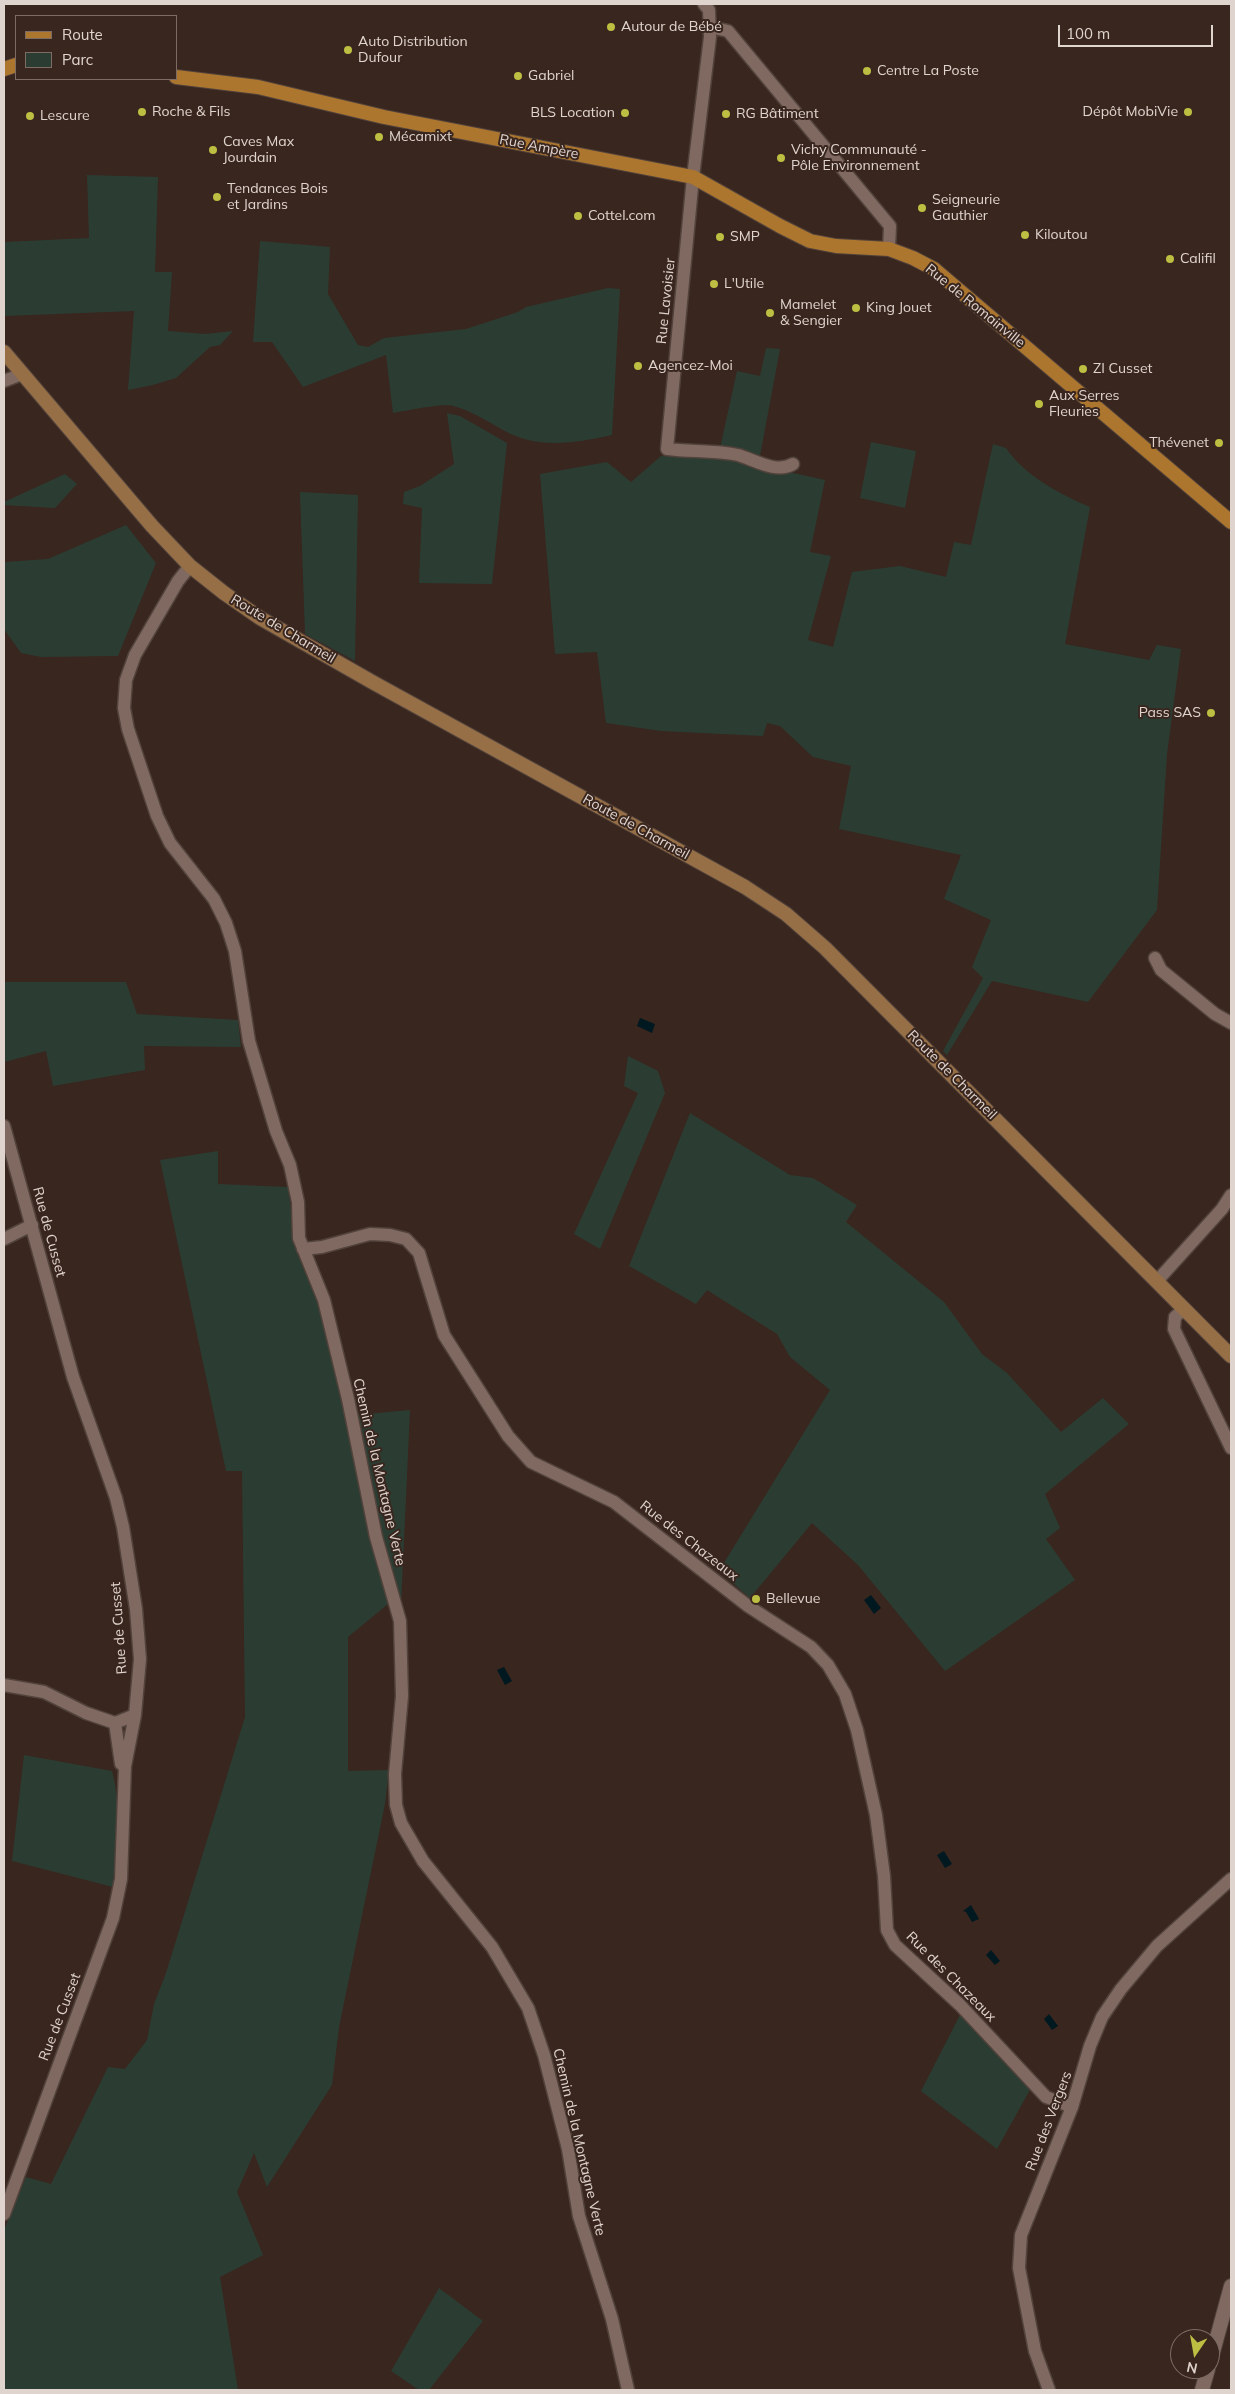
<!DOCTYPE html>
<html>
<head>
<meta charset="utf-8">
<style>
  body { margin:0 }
  #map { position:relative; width:1235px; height:2394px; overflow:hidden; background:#39261e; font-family:Mulish,sans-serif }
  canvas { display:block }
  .frame { position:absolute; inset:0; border:5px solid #e0d4ce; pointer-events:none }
  .legend { position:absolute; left:15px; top:15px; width:162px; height:65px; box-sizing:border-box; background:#39261e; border:1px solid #7c6c64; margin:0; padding:6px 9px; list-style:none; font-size:15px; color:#e0d4ce }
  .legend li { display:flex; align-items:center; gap:10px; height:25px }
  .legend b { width:25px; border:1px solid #7c6c64 }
  .north { position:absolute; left:1170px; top:2329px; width:50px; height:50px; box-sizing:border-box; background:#39261e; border:1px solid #7c6c64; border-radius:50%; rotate:192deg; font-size:14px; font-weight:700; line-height:20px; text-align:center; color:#e0d4ce }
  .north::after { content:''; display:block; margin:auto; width:18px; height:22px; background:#bdbf43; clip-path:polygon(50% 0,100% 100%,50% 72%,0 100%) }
  .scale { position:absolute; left:1058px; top:25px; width:155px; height:22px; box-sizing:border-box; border:2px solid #e0d4ce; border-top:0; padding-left:6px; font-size:15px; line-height:18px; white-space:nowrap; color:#e0d4ce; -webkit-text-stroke:4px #39261e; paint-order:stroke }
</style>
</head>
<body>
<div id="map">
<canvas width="1235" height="2394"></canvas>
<div class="frame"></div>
<ul class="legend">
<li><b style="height:6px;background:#ad762f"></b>Route</li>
<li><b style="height:14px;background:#2b3d33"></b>Parc</li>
</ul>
<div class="north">N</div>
<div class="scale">100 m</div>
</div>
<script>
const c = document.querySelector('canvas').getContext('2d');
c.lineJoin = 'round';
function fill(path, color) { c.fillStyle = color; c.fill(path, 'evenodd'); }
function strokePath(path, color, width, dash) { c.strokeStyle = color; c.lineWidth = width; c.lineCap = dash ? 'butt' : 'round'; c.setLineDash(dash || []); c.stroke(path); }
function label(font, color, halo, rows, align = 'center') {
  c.font = font + ' Mulish,sans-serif'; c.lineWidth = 4; c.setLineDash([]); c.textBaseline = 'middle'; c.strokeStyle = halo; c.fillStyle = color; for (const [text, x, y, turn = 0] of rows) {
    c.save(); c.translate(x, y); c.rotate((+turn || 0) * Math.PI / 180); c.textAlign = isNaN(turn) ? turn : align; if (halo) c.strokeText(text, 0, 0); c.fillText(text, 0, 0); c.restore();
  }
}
fill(new Path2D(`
  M87,175L158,177L155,272H172L168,331L205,334L233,331L220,345L210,347L176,378L153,385L128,390L134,311L4,316V242L89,238Z
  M260,241L330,247L328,294L358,345L368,347L384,338L466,329L518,312L526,307L608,288L620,289L612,435C579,442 544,449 511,434C492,425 474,411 453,406C442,403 406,411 393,413L386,355L303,387L272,342H253Z
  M766,348L780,349L760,456L720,448L737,371L760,376Z
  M447,413L460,416L507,443L492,584L419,583L422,508L403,504L404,492L420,486L454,464Z
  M871,442L916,451L905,508L860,498Z
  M993,444L1006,448C1025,476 1060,494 1090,507L1065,644L1149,660L1157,645L1181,649L1167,754L1157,910L1088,1002L992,981L947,1055L943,1051L983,978L972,967L991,920L944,899L961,855L839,829L851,766L813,757L780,726L767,723L763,736L661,731L606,723L597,652L555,654L540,474L607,462L631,482L661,456L735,460L825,480L810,552L831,556L808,640L833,647L852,572L900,566L946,577L954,542L971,545Z
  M65,474L77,484L55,508L4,505V502Z
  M300,492L358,495L355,661L305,634Z
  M126,525L156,563L118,656L41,657L21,653L4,629V562L48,559Z
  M4,982H126L137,1014L238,1020L241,1047L144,1046L145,1070L53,1086L46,1051L4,1062Z
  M628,1056L658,1071L665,1093L600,1249L574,1234L638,1093L624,1086Z
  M690,1113L790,1175L813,1178L857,1205L846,1222L944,1302L982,1354L1007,1373L1061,1432L1103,1398L1129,1424L1045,1494L1060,1528L1046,1539L1075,1580L945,1671L858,1565L812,1523L750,1598L719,1571L830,1390L790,1357L777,1334L707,1290L696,1304L629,1266Z
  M218,1151V1184L288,1187L296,1250L319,1305L346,1416L410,1410L401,1606L388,1604L348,1637V1771L389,1770L385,1804L339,2027L332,2085L267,2187L254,2153L237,2192L263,2255L220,2277L238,2390H4V2230L26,2177L51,2184L108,2067L125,2069L147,2040L154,2004L166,1973L245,1717L242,1471H226L160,1160Z
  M24,1755L112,1771C122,1808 116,1849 113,1887L12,1861Z
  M961,2013L1031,2088L997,2149L921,2091Z
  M439,2288L483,2321L429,2390H419L391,2371Z`), '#2b3d33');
fill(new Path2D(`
  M640,1018L655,1024L652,1033L637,1026Z
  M871,1595L881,1608L874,1614L864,1600Z
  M504,1667L512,1681L505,1685L497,1670Z
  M944,1851L952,1864L945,1868L937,1855Z
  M971,1905L979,1919L972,1922L966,1912L963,1911Z
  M991,1950L1000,1961L995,1965L986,1955Z
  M1049,2014L1058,2026L1052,2030L1044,2019Z`), '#001920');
const minor = new Path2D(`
  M704,4L709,10L710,37L693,177L667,449C690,452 715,450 738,455C755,460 776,474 793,464
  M710,27L728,31L890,226L889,249
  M4,381L22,374
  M190,566L178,581L135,655L126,680L124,708L128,729L157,816L170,843L214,899L226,923L235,951L249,1041L276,1131L290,1165L298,1202L299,1238L324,1300L348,1399L376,1537L400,1621L402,1696L395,1774L396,1805L401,1823L423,1861L492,1947L528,2008L544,2055L568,2149L579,2216L612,2319L628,2390
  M1155,958L1161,970L1215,1014L1231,1023
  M4,1126L73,1377L116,1498L123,1527L136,1609L140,1659L135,1715L125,1766L121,1879L113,1918L4,2214
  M4,1239L32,1225
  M303,1249L322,1247L370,1234L390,1235L406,1239L419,1253L444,1335L508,1436L531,1462L614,1502L748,1606L811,1647L828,1665L845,1694L857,1730L876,1815L884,1876L887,1930L895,1945L960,2005L1046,2097L1072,2107
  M1157,1281L1222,1209L1231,1195
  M1184,1309L1175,1317L1174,1329L1231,1448
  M4,1685L44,1692L86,1713L115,1723L135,1715
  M115,1723L121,1764L125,1766
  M1049,2390L1035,2351L1019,2268L1021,2235L1072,2107L1090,2046L1102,2017L1121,1989L1157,1946L1231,1879`);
const tertiary = new Path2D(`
  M1210,2363L1231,2286
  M1202,2390L1208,2369`);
const secondary = new Path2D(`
  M4,352L152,526L190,566L224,593L260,618L374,683L745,887L786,914L825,948L1231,1356`);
const primary = new Path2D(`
  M4,69L16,65
  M176,77L258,87L384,117L693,177L780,226L810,241L836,246L889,249L913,258L934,269L1231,522`);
strokePath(minor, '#51423b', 15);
strokePath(tertiary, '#51423b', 16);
strokePath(secondary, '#51423b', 16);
strokePath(primary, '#51423b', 16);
strokePath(minor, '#7f6960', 12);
strokePath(tertiary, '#7f6960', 14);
strokePath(secondary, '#966f47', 14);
strokePath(primary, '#ad762f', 14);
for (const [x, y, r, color] of [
  [611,27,5,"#bdbf43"],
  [348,50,5,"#bdbf43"],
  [867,71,5,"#bdbf43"],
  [518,76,5,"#bdbf43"],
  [142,112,5,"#bdbf43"],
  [1188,112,5,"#bdbf43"],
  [625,113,5,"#bdbf43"],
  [726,114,5,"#bdbf43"],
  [30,116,5,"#bdbf43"],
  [379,137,5,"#bdbf43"],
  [213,150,5,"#bdbf43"],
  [781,158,5,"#bdbf43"],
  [217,197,5,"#bdbf43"],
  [922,208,5,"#bdbf43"],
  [578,216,5,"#bdbf43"],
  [1025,235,5,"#bdbf43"],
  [720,237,5,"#bdbf43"],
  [1170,259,5,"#bdbf43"],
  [714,284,5,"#bdbf43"],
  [856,308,5,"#bdbf43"],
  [770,313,5,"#bdbf43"],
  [638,366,5,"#bdbf43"],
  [1083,369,5,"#bdbf43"],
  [1039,404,5,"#bdbf43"],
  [1219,443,5,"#bdbf43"],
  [1211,713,5,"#bdbf43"],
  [756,1599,5,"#bdbf43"]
]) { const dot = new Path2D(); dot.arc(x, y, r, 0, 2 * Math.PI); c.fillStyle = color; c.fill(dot); strokePath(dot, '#39261e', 2); }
label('14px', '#e0d4ce', '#39261e', [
  ["Autour de Bébé",621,27],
  ["Auto Distribution",358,42],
  ["Dufour",358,58],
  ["Centre La Poste",877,71],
  ["Gabriel",528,76],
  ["Roche & Fils",152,112],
  ["Dépôt MobiVie",1178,112,"right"],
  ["BLS Location",615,113,"right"],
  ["RG Bâtiment",736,114],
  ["Lescure",40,116],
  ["Mécamixt",389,137],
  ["Caves Max",223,142],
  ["Jourdain",223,158],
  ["Vichy Communauté -",791,150],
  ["Pôle Environnement",791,166],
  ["Tendances Bois",227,189],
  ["et Jardins",227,205],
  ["Seigneurie",932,200],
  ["Gauthier",932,216],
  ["Cottel.com",588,216],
  ["Kiloutou",1035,235],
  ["SMP",730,237],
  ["Califil",1180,259],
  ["L'Utile",724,284],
  ["Mamelet",780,305],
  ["& Sengier",780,321],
  ["King Jouet",866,308],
  ["Agencez-Moi",648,366],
  ["ZI Cusset",1093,369],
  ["Aux Serres",1049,396],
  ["Fleuries",1049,412],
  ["Thévenet",1209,443,"right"],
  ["Pass SAS",1201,713,"right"],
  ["Bellevue",766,1599]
], 'left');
label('14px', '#e0d4ce', '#39261e', [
  ["Rue Ampère",539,147,11],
  ["Rue Lavoisier",666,301,-84],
  ["Rue de Romainville",975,306,39],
  ["Route de Charmeil",283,629,31],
  ["Route de Charmeil",636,827,29],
  ["Route de Charmeil",952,1075,45],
  ["Rue de Cusset",49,1232,75],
  ["Chemin de la Montagne Verte",379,1472,77],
  ["Rue des Chazeaux",689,1541,38],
  ["Rue de Cusset",119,1628,-94],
  ["Rue des Chazeaux",951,1977,45],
  ["Rue de Cusset",60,2017,-69],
  ["Rue des Vergers",1049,2121,-69],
  ["Chemin de la Montagne Verte",579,2142,77]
]);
</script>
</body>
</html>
